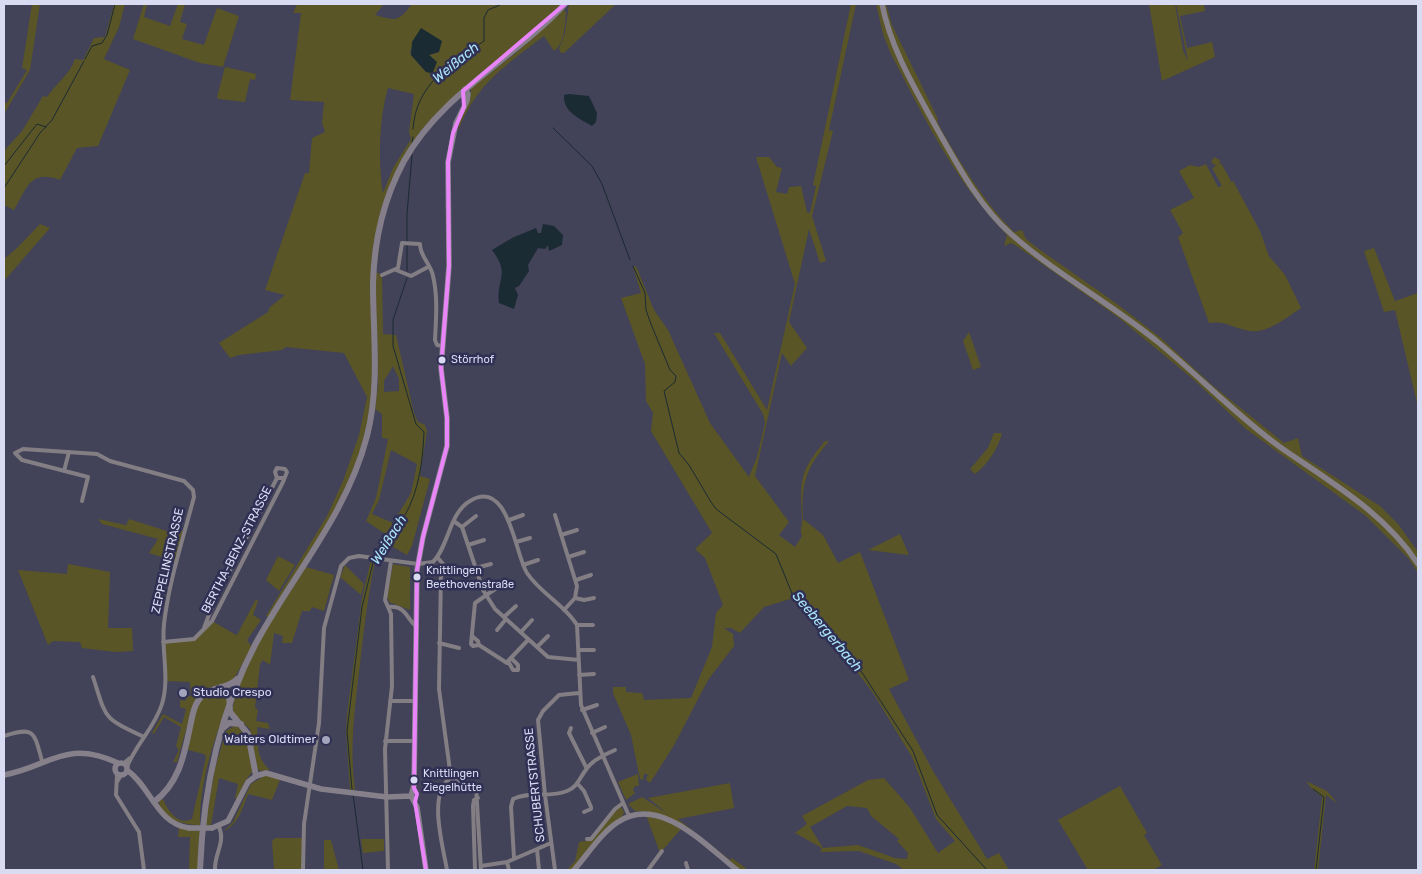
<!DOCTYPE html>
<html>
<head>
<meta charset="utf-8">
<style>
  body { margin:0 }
  #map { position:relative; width:1422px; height:874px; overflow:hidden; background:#424258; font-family:Rubik,sans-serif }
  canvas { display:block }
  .frame { position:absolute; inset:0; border:5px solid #d9dbf3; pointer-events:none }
</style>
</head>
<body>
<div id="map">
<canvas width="1422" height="874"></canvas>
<div class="frame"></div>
</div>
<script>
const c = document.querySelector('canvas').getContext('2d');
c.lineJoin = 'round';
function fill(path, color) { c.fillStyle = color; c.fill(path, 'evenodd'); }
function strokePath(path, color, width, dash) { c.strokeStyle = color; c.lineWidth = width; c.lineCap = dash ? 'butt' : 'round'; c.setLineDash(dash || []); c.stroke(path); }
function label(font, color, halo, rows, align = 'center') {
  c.font = font + ' Rubik,sans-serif'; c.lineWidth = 5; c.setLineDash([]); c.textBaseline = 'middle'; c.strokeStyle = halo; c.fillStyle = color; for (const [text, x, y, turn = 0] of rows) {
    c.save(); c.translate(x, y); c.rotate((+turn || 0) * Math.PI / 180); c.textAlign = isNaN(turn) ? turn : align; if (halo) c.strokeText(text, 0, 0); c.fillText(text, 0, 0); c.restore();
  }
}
fill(new Path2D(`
  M32,4H40L30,70L4,114V103H7L27,70L22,68Z
  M114,4H125L119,27L104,59L130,70L98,146L77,148L60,180C30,169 27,188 14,210L4,205V151L22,131L43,96L47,97C57,82 69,76 75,59L83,60L94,38L105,37Z
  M144,4H147L144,17L170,26L178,4H185L180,22L187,24L182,39L204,45L217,8L239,16L223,67L200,63L133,39Z
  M297,4H384L375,15C397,21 398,22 412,4H561C516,50 461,83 419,133L384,210L376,272L382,275L383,334L396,335L414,413L418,422L425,425L427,431L420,476L430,479L412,546L407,555L388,544L379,557L373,556L387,535L366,521L376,498L388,439L382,438V414L375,409L378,385L377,334C374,374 372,415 359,454C340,513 301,565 269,617L266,616L327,516L343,481L359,435L367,397L344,353L286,347L282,350L239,355L230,358L219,343L268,312L269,308L285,295L265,290L305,173H309L312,138L325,132L322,123L324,102L290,100L301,13H293ZM410,50L439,52L429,55L435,60L426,72L411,55ZM388,88L414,94L409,132L411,139L393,168L383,193C378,160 379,119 388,88ZM393,366L399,379V391L384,392V381ZM391,450L417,464L411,493L393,523L372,514L379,500Z
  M569,4H616L564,53H561L559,49L565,33Z
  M851,4H856L829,130L833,131L812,216L826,261L820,263L809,229L789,322L807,348L791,366L782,353L755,476L789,522L779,535L795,547L802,536C799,529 803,525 802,517C800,479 800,471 825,441H829C806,468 801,483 803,519L823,535L838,563L860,552L909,680L889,689L933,771L987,859L999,853L1009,870H904L896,864L859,851L820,852L822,848L795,833L807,824L802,816L868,780L884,778L910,808L938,853L955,841L936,819L912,757L873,693L830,636L790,599L764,607L740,633L731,628H724L733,634L734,646L708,680L673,747L650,783L646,780L648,774H644L643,780L640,779L631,735L613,693V687H626V692L642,693L644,700L691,698L712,647L716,613L723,605L705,558L695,549L712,533L651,431L653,413L646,401L645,364L621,298L641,293L633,267L636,266L654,310L668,330L710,423L749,477L757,457L765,423L763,414L714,333H720L767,410L795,284L756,157H769L777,167L782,168L776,192L787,194L789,187L801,186L807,212L810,213L816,186L813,185ZM847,806L867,808L871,816L899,839L897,841L908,853L907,859L895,858L858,845L823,848L810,827Z
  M876,4L882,6C887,26 893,45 902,64C916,95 985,224 1012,233L979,196L932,117L895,44L884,4H886L892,25L938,119L937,121L942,131C963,167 984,202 1014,232L1022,230L1026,239L1036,247L1117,304L1161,338L1212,385L1284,443L1298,438L1302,456L1380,506L1398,524L1418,552V573L1409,559L1366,516L1246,429L1193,379L1119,318L1018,247L1011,243L1004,246L1007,235C956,183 923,116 890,52L883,34Z
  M1149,4H1175L1183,50L1188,61L1176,4H1204L1205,11L1180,16L1187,48L1212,42L1215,57L1162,81Z
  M563,9L566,12C565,24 565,44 554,51L544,36C506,65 475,85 458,131L460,118L470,101L471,88L517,52Z
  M225,67L256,74L255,80L250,79L245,102L219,99L217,97Z
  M1214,157L1220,160L1219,164L1221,163L1231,181L1229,183L1233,181L1260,231L1269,256L1285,275L1301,308C1287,317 1269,333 1251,331C1235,329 1225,320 1209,323L1178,237L1183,233L1170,210L1194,198L1179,171L1190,165L1199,167L1206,164L1218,187L1222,186L1212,168L1216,166L1211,162Z
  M40,224L50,228L4,281V259L16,249Z
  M1374,248L1395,301L1418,293V407L1395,310L1384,312L1364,251Z
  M969,332L981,367L973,370L963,341Z
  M994,433H1002C998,449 988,464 975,474L970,469L988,448Z
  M98,519L126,525L129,519L170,532L185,531L177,562L149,553L158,539L102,524Z
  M900,534L909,555L868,550Z
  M278,556L295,565L279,591L266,580Z
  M371,560L375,561C368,595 364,629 360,664C355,707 349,747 355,790H350L346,732L347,714L362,598Z
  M68,564L110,572L108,628H132L133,651L116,652L82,648L80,642L53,641L48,645L18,570L67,574Z
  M393,564L410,567V610L389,602L387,596Z
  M345,565L364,584L361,595L340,577Z
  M306,567L334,575L324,611L312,607L310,611H302L292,643H282L283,636L274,633L270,665L263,660L260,664L255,708L258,710L256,721L268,723L270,729L257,727C258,745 256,758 270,770L260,771L257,768L250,729L233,714C231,677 285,600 306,567Z
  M256,599L258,601L253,615L261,620L247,640L252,647L232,682L211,687L191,712L177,762H173L179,750L176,746L181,727L164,717L154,734L152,733L163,714L182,724L186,709L180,707V700L185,701L187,697L191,696L190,682L165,681L163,642L194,639L212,621L238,636L237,635Z
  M220,689L227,694L228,704C213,741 199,785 200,825C186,825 159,820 159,801L163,799C168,811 178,826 192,819L206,757L204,754L188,750L195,713L202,698Z
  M236,725L245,733L253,771L245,781L237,799L235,798L238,784L219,778L211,825H205L215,768L226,731Z
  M638,774L639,786H635L633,790L635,793L626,800L618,782Z
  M264,776H270L280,780L272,800L248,794C243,807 238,825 224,831L233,822L251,784Z
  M1306,781L1327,791L1338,804L1326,795L1318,870H1314L1322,797L1311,788Z
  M730,783L734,808L678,819L730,860L732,858L748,870H740C710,848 674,809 635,811L628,804L642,797L668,814L648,798Z
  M1120,786L1147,833L1144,835L1162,865L1153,870H1088L1058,820Z
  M621,807L624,812L622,817L611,824L572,870H567L575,861L579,842L591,840L617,808Z
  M646,815L666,820L681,829L660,853Z
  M179,827L200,831L198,870H189L190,837H178Z
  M275,838H302V870H274L272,841Z
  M361,839H384V851L363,853Z
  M324,840H331L339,870H324Z`), '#5a5526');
fill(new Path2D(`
  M421,28L442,41L439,52L429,55L437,62L433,72L430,73L426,72L411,55L412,42Z
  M569,94L589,96L597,113L596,122L592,126C579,118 563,112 564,95Z
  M543,224L554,226L563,235L562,245L549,251L548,245L545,249L538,248L528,265L529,271L519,286L515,288L518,295L514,309L499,303C496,278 511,275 492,250L512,238L536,228L538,233H541Z`), '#1a2b33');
strokePath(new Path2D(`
  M85,59L92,46L102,43L107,35L115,4
  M553,128L592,166L602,184L630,260
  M413,129C416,83 450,66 484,41V18L488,10L502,4
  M412,143L413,137
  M4,166L37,124L46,127
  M4,188L40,133L52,120L84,61
  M633,266L645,293L646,310L651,324L670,370L676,376L675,382L664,391L679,453L689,465L711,502L716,509L776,554L793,596L834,637L863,674L913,751L937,815L987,870
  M407,271V214L412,155
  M376,556C385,542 396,529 405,515C419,491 423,459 424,432L416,424L393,346V320L407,278
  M1313,789L1324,797L1316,870
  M352,790L347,731L362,607L374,559
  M353,794L363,870`), '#1a2b33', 1);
strokePath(new Path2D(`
  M396,270L411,276L428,267
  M382,275L398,268L402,243L420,244C420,257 431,264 433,276C438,297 436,319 435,340L437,345L442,346
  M64,471L69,452
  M82,501L88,477L22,460L15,453L23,449L97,454L110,461L184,481L193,490L194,497C183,539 169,581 164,624C161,650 170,678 162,704C155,727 136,744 127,767
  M555,515L577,586L575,598L564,610
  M509,520L523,515
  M455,522L462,527L483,590L495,609L548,657L579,660
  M462,527L476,516
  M561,535L577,530
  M516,542L530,538
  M468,545L484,540
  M568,557L584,552
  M438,558L443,564L441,573L439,689L451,778
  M523,565L538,560
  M476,568L491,564
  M576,580L591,575
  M575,598L584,600L594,598
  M389,607C406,605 407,620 417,627
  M504,617L516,606
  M577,625H593
  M204,628L215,599L277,478
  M497,630L506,619
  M521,632L532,620
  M472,636L478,641L479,645L473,646L471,644L475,603L498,587
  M163,642L194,639L212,621L283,482L287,472L285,469L277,468L275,472L277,478H284
  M439,643L459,648
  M479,645L507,663
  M537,647L548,636
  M579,650H594
  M511,658L518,665V670H513L508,661L528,640
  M579,675L594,674
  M93,677C107,720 102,717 144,737
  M390,701H415
  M582,710L597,705
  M571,728L569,733L586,767
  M592,733L605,727
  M4,736C35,726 34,732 42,761
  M385,741H415
  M602,756L615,750
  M124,763L130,758
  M117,774L116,795L139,832L144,870
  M451,778L476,786L481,870
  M117,782L121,775
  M577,783L584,791L591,807V809L584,812
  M587,839H591L615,809L623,803
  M537,849L539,870
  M514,858L511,807L513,799C529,791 551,798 567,791C583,785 580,766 603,756
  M507,862L509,870
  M686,863L688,870
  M481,866L507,862L551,843
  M215,870C214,854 226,842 219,827
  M303,870L304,824L319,723L324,628L341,566L349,558L359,556L418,564L433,562C449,546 449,513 470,501C509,477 515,555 527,573C540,593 565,605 577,625L581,705L629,816
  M388,870L385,749L392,686L391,614L385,600L391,561
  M447,870C443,846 427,792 451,778
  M475,870L473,806L474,800L478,798
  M555,870L545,795L538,720L543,711L559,695L579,693
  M648,870L662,851`), '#837e83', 4);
strokePath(new Path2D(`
  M882,4C891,49 914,87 936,127C957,164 979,206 1011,234C1057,275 1112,304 1159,343C1200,377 1237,416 1280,447C1330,482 1384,512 1418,564
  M115 769a6 6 0 1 1 12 0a6 6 0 1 1-12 0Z
  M127,770C151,787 157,824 189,828
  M4,775C51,766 65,739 118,763
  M411,796L414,785L417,570L423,537L447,446V418L441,368L449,266L448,162L456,123L467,101L468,94L465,89
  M411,796L417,807L426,870
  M212,828L228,821L248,782L256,776L266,773L321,789L387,797L411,796
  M574,870C588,854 601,833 618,822C660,794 706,846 737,870`), '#86808a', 5.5);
strokePath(new Path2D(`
  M221,687L229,694L230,712L248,734L256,776
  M222,729L229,723L241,724
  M154,802C179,783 184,756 190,727C192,718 193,708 198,701C207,685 226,691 237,679
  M200,870C203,792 219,713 256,643C294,573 347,514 367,436C380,385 373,335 373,284C374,242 384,198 404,161C442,93 514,59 565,4`), '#847e8b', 6);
strokePath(new Path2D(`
  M189,828H212`), '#86808a', 5.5);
strokePath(new Path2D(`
  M463,91L565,4
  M426,870L415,802L417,794L414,788L417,570L423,537L447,446V418L441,368L449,266L448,162L453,133L464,107L463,91`), '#e985f9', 4);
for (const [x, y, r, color] of [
  [442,360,4.5,"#d9dbf3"],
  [417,577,4.5,"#d9dbf3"],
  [183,693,5,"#a4a5bd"],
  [326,740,5,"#a4a5bd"],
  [414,780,4.5,"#d9dbf3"]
]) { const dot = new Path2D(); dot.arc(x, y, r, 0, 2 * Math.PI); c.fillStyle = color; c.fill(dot); strokePath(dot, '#303055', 2); }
label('11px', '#d9dbf3', '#303055', [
  ["Störrhof",451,360],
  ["Knittlingen",426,571],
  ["Beethovenstraße",426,585],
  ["Knittlingen",423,774],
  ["Ziegelhütte",423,788]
], 'left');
label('12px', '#d9dbf3', '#303055', [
  ["BERTHA-BENZ-STRASSE",237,550,-63],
  ["ZEPPELINSTRASSE",168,561,-77],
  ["SCHUBERTSTRASSE",535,785,-96]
]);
label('12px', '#d9dbf3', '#303055', [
  ["Studio Crespo",193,693],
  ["Walters Oldtimer",316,740,"right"]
], 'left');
label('italic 14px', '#aae5fb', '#303055', [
  ["Weißach",456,63,-39],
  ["Weißach",389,540,-58],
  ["Seebergerbach",827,632,50]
]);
</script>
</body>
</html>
